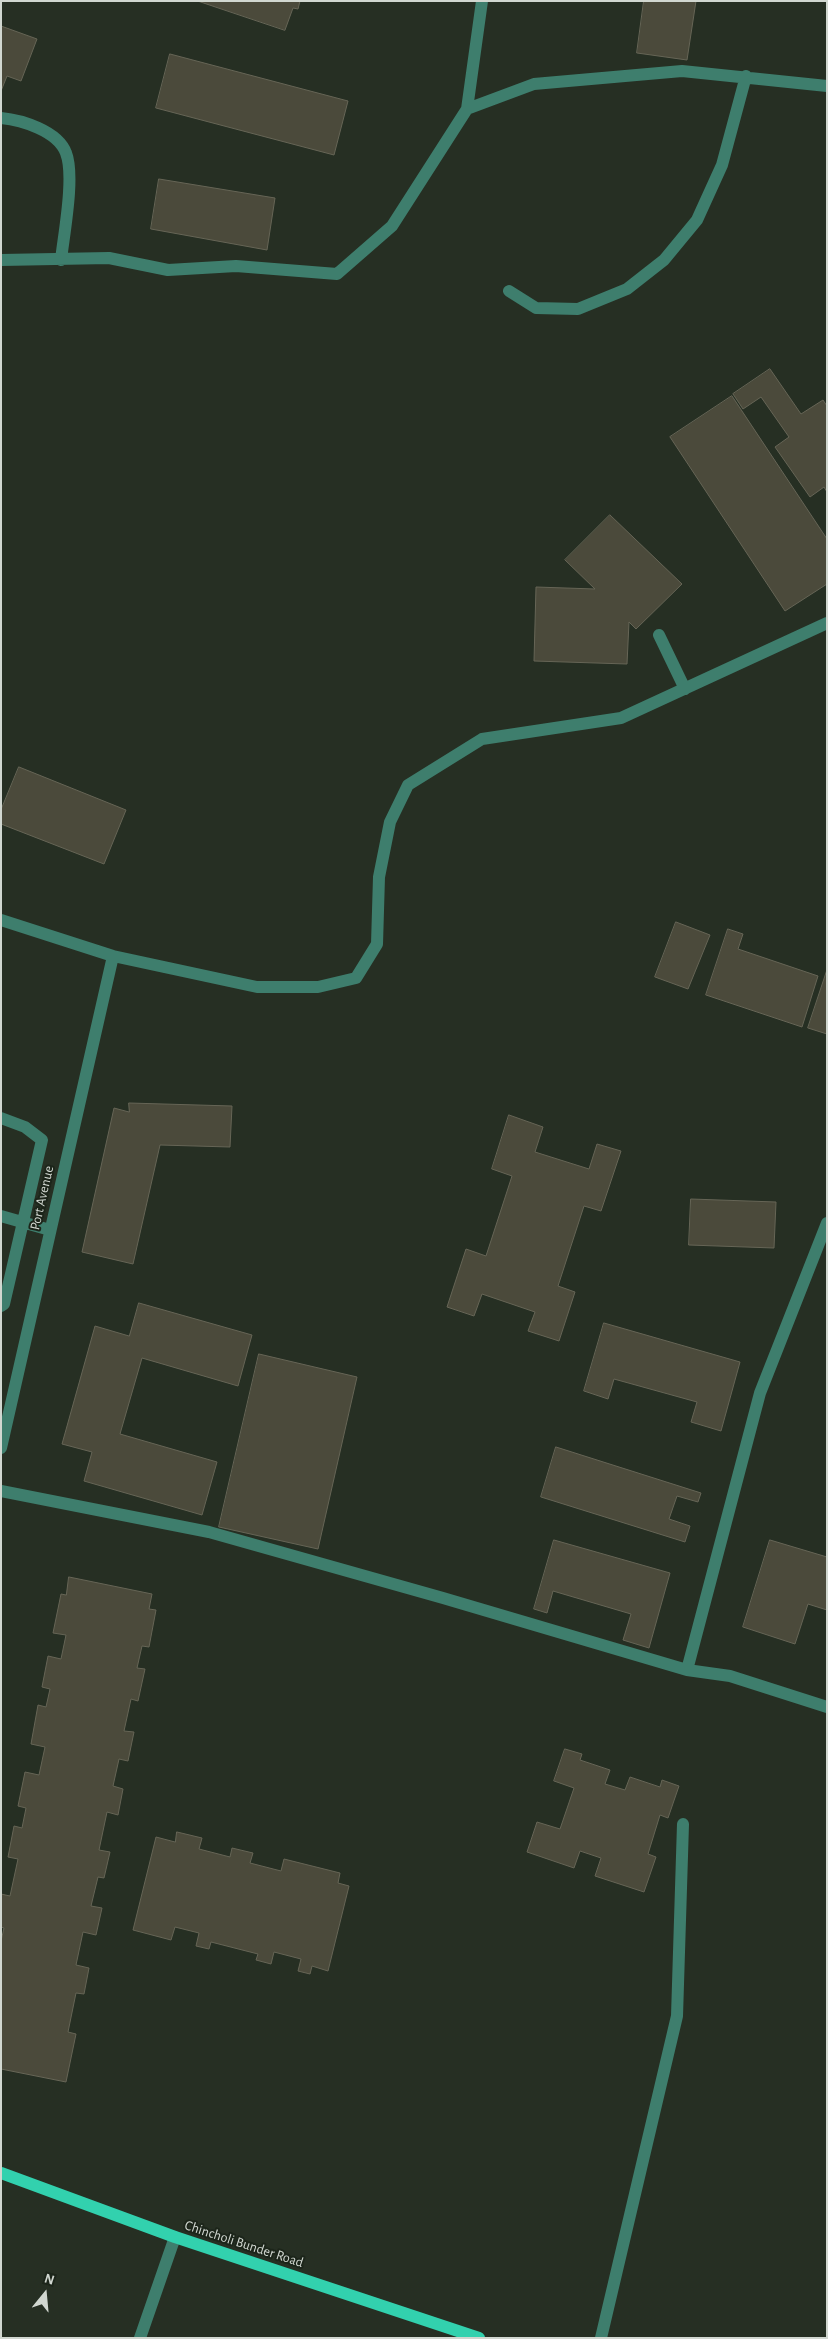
<!DOCTYPE html>
<html>
<head>
<meta charset="utf-8">
<style>
  body { margin:0 }
  #map { position:relative; width:828px; height:2339px; overflow:hidden; background:#262f23; font-family:"Alegreya Sans",sans-serif }
  canvas { display:block }
  .frame { position:absolute; inset:0; border:2px solid #d1d7d0; pointer-events:none }
  .north { position:absolute; left:20px; top:2269px; width:50px; height:50px; -webkit-text-stroke:4px #1c251a; paint-order:stroke; rotate:17deg; font-size:14px; font-weight:700; line-height:20px; text-align:center; color:#d1d7d0 }
  .north::after { content:''; display:block; margin:auto; width:18px; height:22px; background:#d1d7d0; clip-path:polygon(50% 0,100% 100%,50% 72%,0 100%) }
</style>
</head>
<body>
<div id="map">
<canvas width="828" height="2339"></canvas>
<div class="frame"></div>
<div class="north">N</div>
</div>
<script>
const c = document.querySelector('canvas').getContext('2d');
c.lineJoin = 'round';
function fill(path, color) { c.fillStyle = color; c.fill(path, 'evenodd'); }
function strokePath(path, color, width, dash) { c.strokeStyle = color; c.lineWidth = width; c.lineCap = dash ? 'butt' : 'round'; c.setLineDash(dash || []); c.stroke(path); }
function label(font, color, halo, rows, align = 'center') {
  c.font = font + ' "Alegreya Sans",sans-serif'; c.lineWidth = 4; c.setLineDash([]); c.textBaseline = 'middle'; c.strokeStyle = halo; c.fillStyle = color; for (const [text, x, y, turn = 0] of rows) {
    c.save(); c.translate(x, y); c.rotate((+turn || 0) * Math.PI / 180); c.textAlign = isNaN(turn) ? turn : align; if (halo) c.strokeText(text, 0, 0); c.fillText(text, 0, 0); c.restore();
  }
}
const building = new Path2D(`
  M198,1H300L298,9L293,8L285,30Z
  M644,1H696L687,60L637,53Z
  M1,26L37,39L21,81L7,76L1,91Z
  M170,54L348,101L334,155L156,108Z
  M159,179L275,198L267,250L151,229Z
  M770,369L801,414L823,400L827,406V492L824,487L810,497L775,447L789,437L761,397L743,409L733,394Z
  M732,396L827,539V584L785,611L670,437Z
  M610,515L682,584L636,629L629,622L627,664L534,661L536,587L595,589L565,560Z
  M19,767L126,810L104,864L1,824V810Z
  M676,922L710,935L688,989L655,977Z
  M728,929L743,934L738,949L818,976L802,1027L706,995Z
  M827,970V1034L808,1028Z
  M129,1103L232,1106L230,1147L160,1145L133,1264L82,1252L114,1108L129,1112Z
  M509,1115L543,1127L535,1152L589,1169L597,1144L621,1151L601,1211L584,1206L558,1286L575,1292L559,1341L528,1331L535,1312L482,1294L474,1316L447,1307L466,1249L486,1256L512,1176L492,1169Z
  M691,1199L776,1202L774,1248L689,1245Z
  M139,1303L252,1335L238,1386L142,1358L120,1434L217,1462L202,1515L84,1481L92,1452L62,1444L95,1326L129,1336Z
  M604,1323L740,1362L721,1431L691,1422L697,1402L614,1379L608,1399L584,1391Z
  M259,1354L357,1377L318,1549L219,1527Z
  M556,1447L701,1493L698,1502L677,1496L669,1519L690,1526L685,1542L541,1497Z
  M554,1540L670,1573L649,1648L623,1640L631,1614L553,1591L547,1613L534,1609Z
  M770,1540L827,1557V1610L808,1604L795,1644L743,1627Z
  M69,1577L152,1594L149,1609L156,1610L149,1647L142,1646L137,1668L145,1669L138,1701L131,1699L124,1731L134,1732L128,1761L119,1759L113,1786L123,1789L118,1815L107,1812L99,1850L110,1852L104,1878L98,1877L91,1906L102,1908L96,1935L83,1932L76,1965L89,1968L84,1994L76,1993L68,2032L76,2034L66,2082L1,2069V1941L4,1928L1,1927V1894L10,1896L18,1859L8,1857L14,1826L22,1828L26,1808L18,1806L25,1772L39,1775L45,1747L31,1744L38,1705L46,1707L50,1689L42,1687L48,1656L61,1659L66,1635L53,1633L61,1594L66,1595Z
  M565,1749L582,1754L580,1760L610,1770L605,1784L625,1790L630,1777L660,1787L662,1780L679,1786L668,1818L660,1815L648,1854L656,1857L644,1892L595,1876L601,1858L580,1851L574,1868L527,1852L537,1822L560,1829L574,1788L554,1781Z
  M177,1832L202,1838L199,1849L230,1857L232,1848L253,1853L250,1863L281,1871L284,1859L340,1873L338,1883L349,1886L328,1971L312,1966L310,1974L298,1971L301,1959L274,1952L271,1964L256,1960L258,1954L211,1942L209,1949L196,1946L199,1933L175,1927L171,1940L133,1930L156,1837L175,1842Z`);
fill(building, '#4b4a3b');
strokePath(building, '#666556', 1);
strokePath(new Path2D(`
  M467,109L482,1
  M1,118C22,120 58,131 66,153C75,176 64,233 61,260
  M1,260L109,258L168,270L236,266L337,274L392,226L467,109L534,84L682,71L827,86
  M509,291L536,308L578,309L627,289L664,260L697,220L722,165L746,76
  M659,635L685,689
  M1,920L113,956L257,987H318L356,978L377,944L379,877L390,822L408,785L482,739L621,718L827,623
  M1,1118L25,1127L42,1140L4,1304L1,1306
  M1,1216L50,1230
  M1,1448L113,956
  M1,1491L209,1532L443,1598L687,1670L730,1676L827,1707
  M687,1670L760,1393L827,1223
  M140,2338L175,2237
  M601,2338L677,2016L683,1824`), '#3e7e6d', 12);
strokePath(new Path2D(`
  M1,2173L175,2237L479,2338`), '#32d1ae', 12);
label('14px', '#d1d7d0', '#1c251a', [
  ["Port Avenue",42,1198,-77],
  ["Chincholi Bunder Road",244,2244,18]
]);
</script>
</body>
</html>
